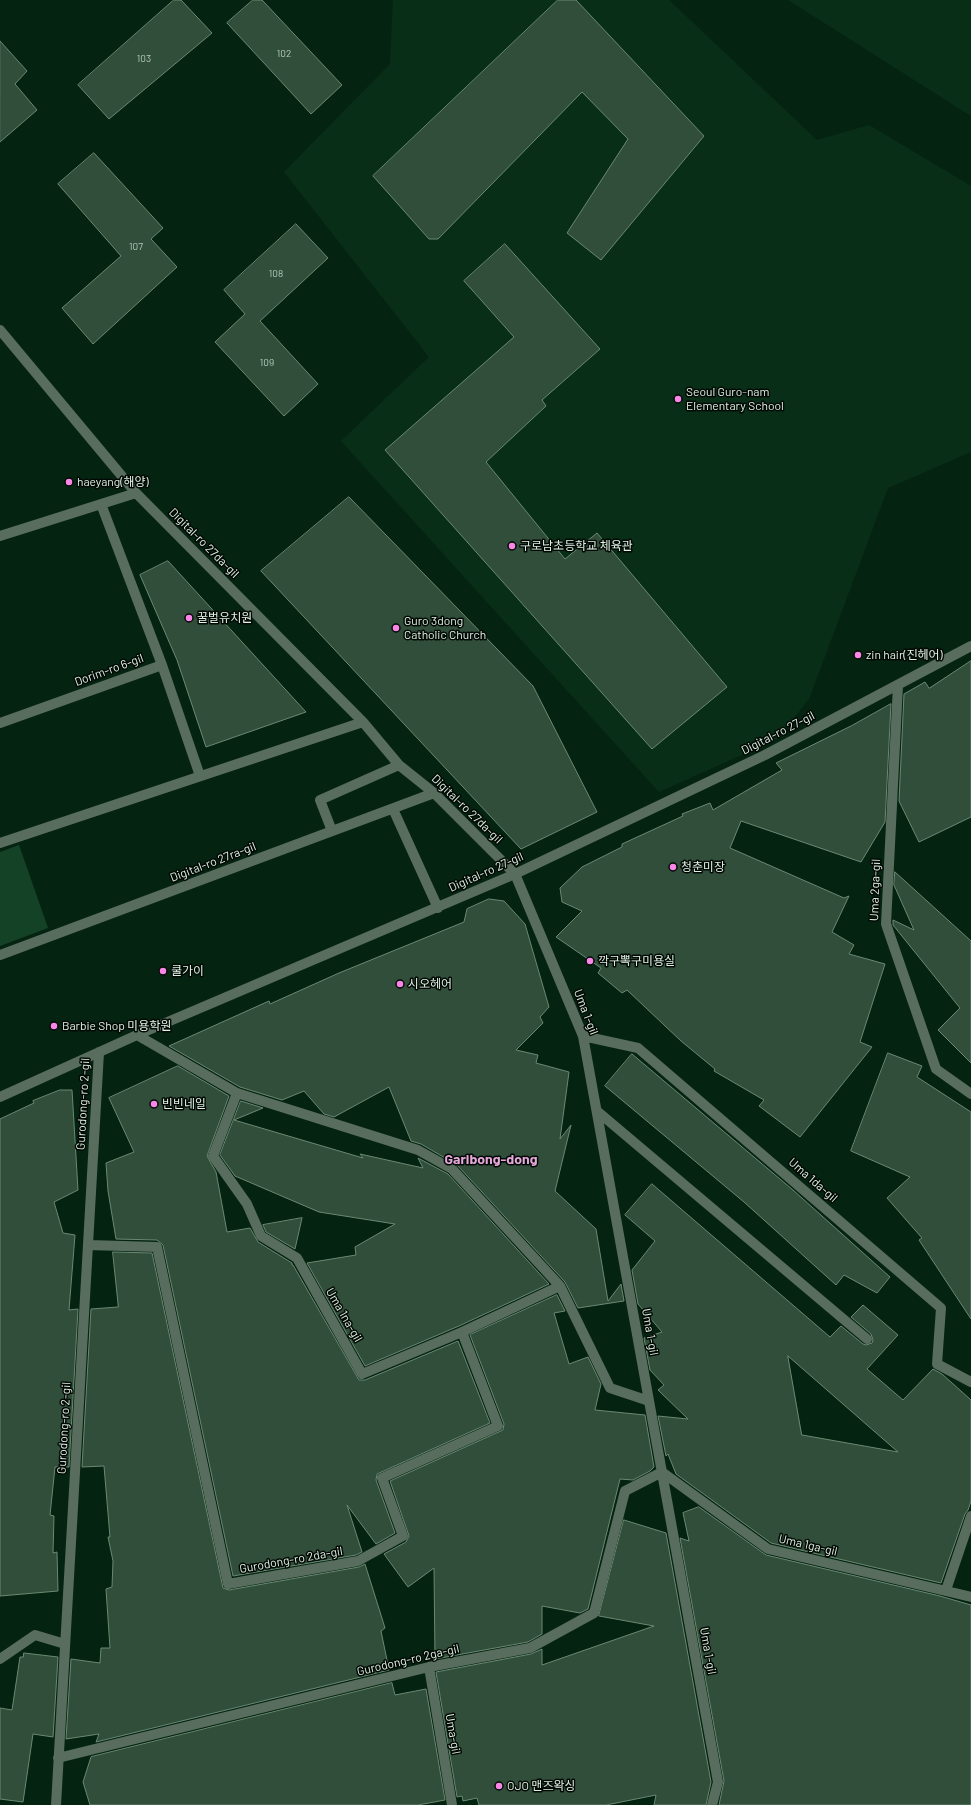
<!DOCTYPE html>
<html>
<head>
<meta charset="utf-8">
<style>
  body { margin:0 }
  canvas { display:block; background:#052311 }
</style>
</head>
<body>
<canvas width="971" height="1805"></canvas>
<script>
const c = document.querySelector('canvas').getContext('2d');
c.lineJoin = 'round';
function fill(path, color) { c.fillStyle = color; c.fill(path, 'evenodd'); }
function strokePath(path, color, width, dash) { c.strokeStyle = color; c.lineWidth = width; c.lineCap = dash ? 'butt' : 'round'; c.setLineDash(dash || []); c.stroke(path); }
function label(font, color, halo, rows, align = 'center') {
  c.font = font + ' Barlow,"Noto Sans KR",sans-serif'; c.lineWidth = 3; c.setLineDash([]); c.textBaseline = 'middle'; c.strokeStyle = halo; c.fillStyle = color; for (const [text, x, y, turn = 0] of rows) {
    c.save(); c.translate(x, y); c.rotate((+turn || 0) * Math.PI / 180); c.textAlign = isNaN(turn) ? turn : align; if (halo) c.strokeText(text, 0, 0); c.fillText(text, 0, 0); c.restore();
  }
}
fill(new Path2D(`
  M393,0H669L817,140L869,125L971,186V452L888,488L809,699L777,739L659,792L341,441L429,357L284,172L390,64Z
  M788,0H971V116Z`), '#082e17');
fill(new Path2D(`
  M19,845L48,928L0,946V852Z`), '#144226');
const building = new Path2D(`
  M174,0H181L212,33L109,119L78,85Z
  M253,0H262L342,85L311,114L227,23Z
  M558,0H576L704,136L601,260L567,233L628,139L582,92L438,239H429L373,176Z
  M0,41L27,71L15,84L37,110L0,142Z
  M94,153L163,228L151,239L177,267L93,344L62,308L121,256L58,184Z
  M296,224L328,258L260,321L318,384L284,416L215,342L245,314L224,290Z
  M505,244L600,349L542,400L546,406L486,462L565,559L597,533L727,687L652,749L385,450L514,337L464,281Z
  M349,497L533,686L597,812L521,849L261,571Z
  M168,561L306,712L206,747L177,660L140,575Z
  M971,661V817L919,842L899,801L904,694L925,682L929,688Z
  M891,704L885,822L861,862L741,821L730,848L844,898L849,896L832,932L854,945L849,954L885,964L860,1042L872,1047L800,1137L759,1106L764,1100L714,1071L715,1069L681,1041L627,990L622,993L598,973L601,968L556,937L582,911L562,902L560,888L582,867L622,847V844L683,816L682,814L710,803L713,810L782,770L776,763L851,726Z
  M895,872L971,941V1063L938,1030L960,1008L893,925V920L914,930L894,885Z
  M489,899L504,901L525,924L549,1007L540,1017L543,1023L516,1050L538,1055L536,1063L569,1072L560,1139L571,1125L555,1191L596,1229L608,1301L621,1284L624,1301L578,1308L565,1282L457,1165L421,1144L411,1141L389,1087L334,1117L324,1114L304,1091L282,1100L240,1087L169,1046L269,1001L270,1004L339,973L464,922L467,909Z
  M888,1053L922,1066L917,1077L971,1112V1319L919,1240L922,1238L887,1198L910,1177L851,1151Z
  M632,1054L793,1190L890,1277L877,1293L844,1275L836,1285L744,1202L605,1086Z
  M178,1066L229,1096L207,1156L216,1172L227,1232L250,1228L258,1242L292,1263V1265H293L359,1380H365L458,1341L490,1423L377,1474L376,1480L395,1533L376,1544L347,1505L362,1552L356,1555L233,1576L163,1245L157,1240L116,1239L108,1191L106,1163L134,1152L109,1098Z
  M60,1090H72L78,1190L54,1202L63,1233L75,1235L69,1310L78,1309L69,1467H55L50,1515L54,1516L53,1553L57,1552L58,1591L0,1596V1119L34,1103L33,1101Z
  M241,1101L263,1108L234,1120L363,1158L360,1154L423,1168L418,1158L448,1174L549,1284L459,1326L365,1366L307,1263L356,1255L355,1247L395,1224L319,1212L235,1176L220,1155Z
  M652,1184L830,1337L841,1326L863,1344L866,1345L872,1343L873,1340L871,1334L851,1317L863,1305L898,1335L867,1369L903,1400L933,1369L942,1374L971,1400V1501L968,1510L965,1514L941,1583L771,1543L676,1474L668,1454L666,1456L658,1416L688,1419L658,1390L664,1385L650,1370L644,1338L662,1332L638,1304L632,1270L655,1241L625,1215ZM788,1356L898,1452L802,1435Z
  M302,1218L295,1249L266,1232L263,1225Z
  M113,1252L152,1253L223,1588L229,1590L359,1567L365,1564L385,1628L381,1631L389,1670L96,1742L99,1734L66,1739L71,1659L100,1663L101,1648H110L106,1589L112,1587L113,1561L108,1537H110L104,1466L82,1467L91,1309L118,1307Z
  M557,1295L565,1311L554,1313L569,1364L588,1357L601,1384L595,1410L645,1415L654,1467L650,1471L633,1480L620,1479L588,1609L580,1613L542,1606V1634L528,1642L435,1659L434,1568L408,1587L384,1554L406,1542L409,1536L390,1481L503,1430L504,1424L470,1335Z
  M699,1507L766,1555L940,1596L971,1605V1805H719L724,1781L680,1538L689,1541L683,1513Z
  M624,1520L666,1533L711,1782L706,1805H654L656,1795L606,1805H479L477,1798L463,1801L462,1796L457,1797L436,1672L531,1654L542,1649V1665L654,1626L599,1616Z
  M24,1653L58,1657L53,1737L33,1734L23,1802L0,1799V1708L12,1710L20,1657H23Z
  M392,1683L395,1695L426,1689L445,1800L418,1805H90L83,1782L91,1757Z`);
fill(building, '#314e3a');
strokePath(building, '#698972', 1);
strokePath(new Path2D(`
  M0,330L136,493L363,722L399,765L434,793L515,874L583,1036L718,1782L712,1805
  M101,504L162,665
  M0,536L136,493
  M898,685L886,924L936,1069L971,1094
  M0,723L162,665L200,776
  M393,809L438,908
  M332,831L320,800L399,765
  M0,843L363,722
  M0,955L434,793
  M137,1035L237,1093L418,1150L452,1169L560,1286L610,1388L649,1401
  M583,1036L638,1048L941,1308L937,1364L971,1382
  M237,1093L213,1156L247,1204L261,1236L297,1258L362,1374L462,1332L560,1286
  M0,1097L137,1035L515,874L765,755L971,646
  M597,1111L867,1339
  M88,1245L157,1247L228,1584L358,1561L403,1536L382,1478L498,1426L462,1332
  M946,1590L971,1516
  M0,1659L35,1635L65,1644
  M429,1667L452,1805
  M58,1758L429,1667L530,1648L594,1613L625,1491L662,1472L768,1549L971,1597
  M56,1805L99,1052`), '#586d5d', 10);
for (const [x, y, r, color] of [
  [678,399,4,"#fa87e7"],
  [69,482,4,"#fa87e7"],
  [512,546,4,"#fa87e7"],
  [189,618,4,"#fa87e7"],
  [396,628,4,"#fa87e7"],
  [858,655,4,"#fa87e7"],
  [673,867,4,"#fa87e7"],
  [590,961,4,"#fa87e7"],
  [163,971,4,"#fa87e7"],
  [400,984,4,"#fa87e7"],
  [54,1026,4,"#fa87e7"],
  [154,1104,4,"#fa87e7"],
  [499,1786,4,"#fa87e7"]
]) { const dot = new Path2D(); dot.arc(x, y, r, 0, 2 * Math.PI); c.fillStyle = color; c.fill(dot); strokePath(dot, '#020904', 1.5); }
label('10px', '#b4c8ba', null, [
  ["102",284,54],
  ["103",144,59],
  ["107",136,247],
  ["108",276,274],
  ["109",267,363]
]);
label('12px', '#e0f1e4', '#020904', [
  ["Seoul Guro-nam",686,392],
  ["Elementary School",686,406],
  ["haeyang(해양)",77,482],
  ["구로남초등학교 체육관",520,546],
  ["꿀벌유치원",197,618],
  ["Guro 3dong",404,621],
  ["Catholic Church",404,635],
  ["zin hair(진헤어)",866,655],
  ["청춘미장",681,867],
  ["깍구뽁구미용실",598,961],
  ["쿨가이",171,971],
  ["시오헤어",408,984],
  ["Barbie Shop 미용학원",62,1026],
  ["빈빈네일",162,1104],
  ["OJO 맨즈왁싱",507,1786]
], 'left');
label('12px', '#e0f1e4', '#020904', [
  ["Digital-ro 27da-gil",204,543,45],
  ["Dorim-ro 6-gil",109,670,-20],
  ["Digital-ro 27-gil",778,733,-27],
  ["Digital-ro 27da-gil",467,809,44],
  ["Digital-ro 27ra-gil",213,862,-21],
  ["Digital-ro 27-gil",486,872,-24],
  ["Uma 2ga-gil",875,890,-88],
  ["Uma 1-gil",586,1012,69],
  ["Gurodong-ro 2-gil",83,1104,-87],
  ["Uma 1da-gil",813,1180,41],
  ["Uma 1na-gil",344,1315,60],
  ["Uma 1-gil",650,1332,80],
  ["Gurodong-ro 2-gil",64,1428,-87],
  ["Uma 1ga-gil",808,1545,13],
  ["Gurodong-ro 2da-gil",291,1560,-10],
  ["Uma 1-gil",708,1651,80],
  ["Gurodong-ro 2ga-gil",408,1660,-13],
  ["Uma-gil",453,1734,80]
]);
label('bold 14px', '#e7a8db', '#020904', [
  ["Garibong-dong",491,1159]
]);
</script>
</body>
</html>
